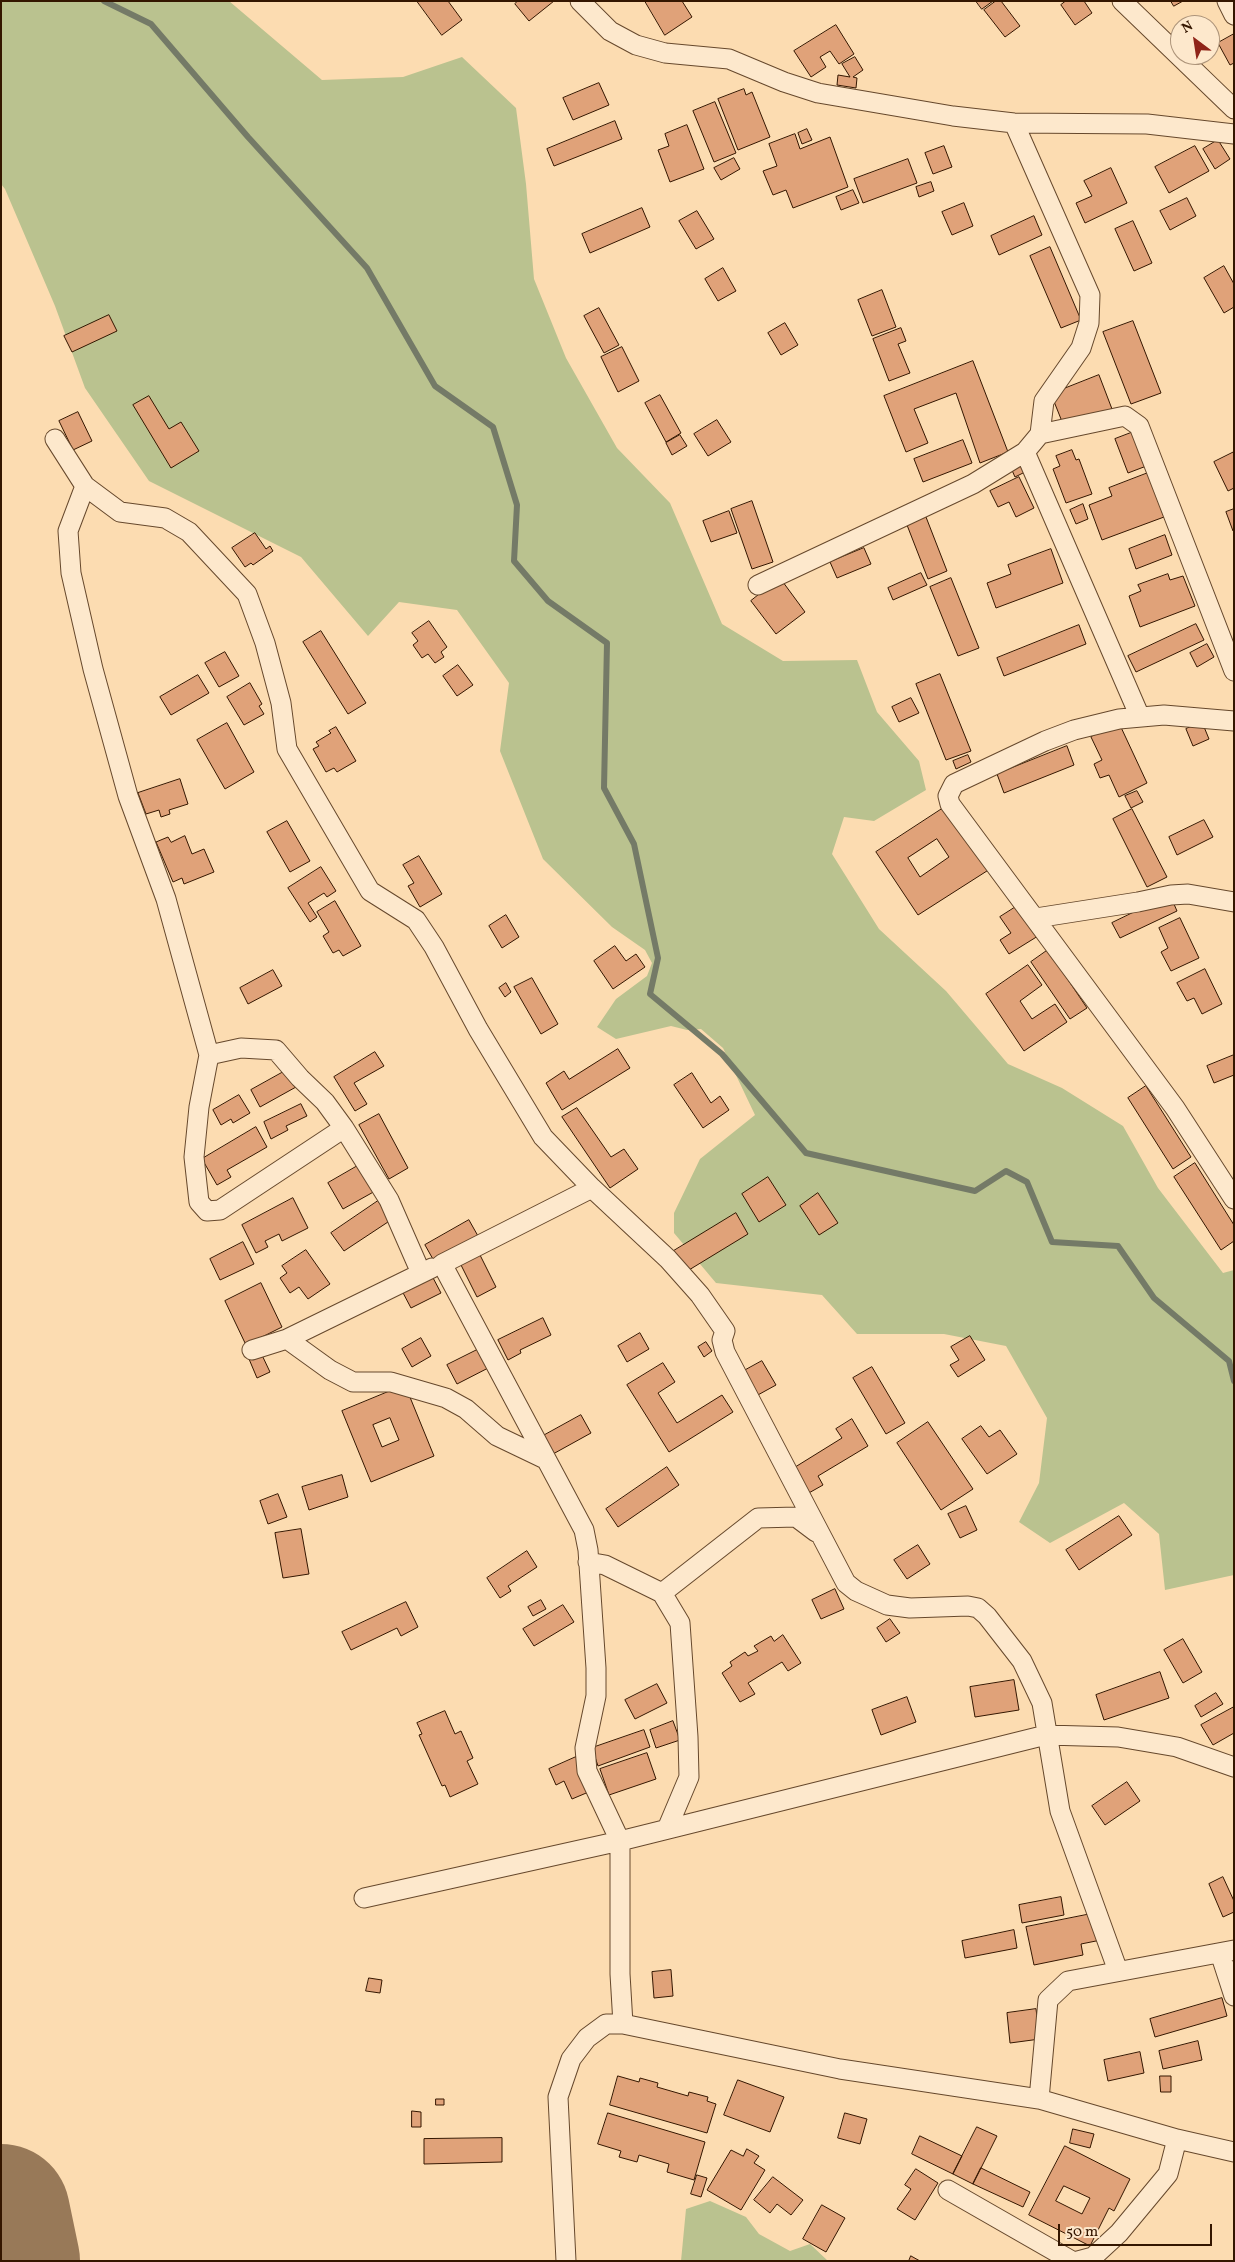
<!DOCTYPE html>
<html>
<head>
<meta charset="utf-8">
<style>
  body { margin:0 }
  #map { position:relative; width:1235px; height:2262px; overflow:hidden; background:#fcdcb1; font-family:Vollkorn,serif }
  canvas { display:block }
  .frame { position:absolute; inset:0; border:2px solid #341600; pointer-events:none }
  .north { position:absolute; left:1170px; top:15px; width:50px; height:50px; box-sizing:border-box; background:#fde8cc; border:1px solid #ad947a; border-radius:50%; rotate:329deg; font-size:14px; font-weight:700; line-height:20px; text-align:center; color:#341600 }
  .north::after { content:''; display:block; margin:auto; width:18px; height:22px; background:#8f2418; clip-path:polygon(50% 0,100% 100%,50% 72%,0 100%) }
  .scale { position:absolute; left:1058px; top:2224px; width:154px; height:22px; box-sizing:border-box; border:2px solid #341600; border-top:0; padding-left:6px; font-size:15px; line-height:18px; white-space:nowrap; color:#341600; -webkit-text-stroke:4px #fde8cc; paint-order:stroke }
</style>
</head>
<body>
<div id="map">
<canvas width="1235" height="2262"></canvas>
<div class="frame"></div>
<div class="north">N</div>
<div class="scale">50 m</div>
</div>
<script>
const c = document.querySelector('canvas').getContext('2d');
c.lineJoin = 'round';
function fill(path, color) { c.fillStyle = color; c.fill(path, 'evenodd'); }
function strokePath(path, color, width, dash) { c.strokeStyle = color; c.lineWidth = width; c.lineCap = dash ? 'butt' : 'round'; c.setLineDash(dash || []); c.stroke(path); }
fill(new Path2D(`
  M1,1H229L322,80L403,77L462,57L516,108L526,184L534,279L566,358L617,448L670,503L722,624L783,661L857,660L877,712L919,761L926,790L874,821L844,817L832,854L879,929L946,991L1008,1064L1062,1088L1123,1126L1158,1188L1223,1273L1234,1270V1575L1165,1590L1159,1534L1124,1503L1050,1543L1019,1522L1039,1483L1047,1418L1006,1346L944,1334H857L822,1295L716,1283L674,1233V1213L700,1159L755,1115L723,1048L701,1029L687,1030L671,1026L616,1039L597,1027L616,999L647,976L652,963L645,950L612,927L543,859L500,751L509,683L457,610L399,602L368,636L301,557L149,481L85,388L55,306L5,189L1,184Z
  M710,2201L746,2217L759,2234L790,2251L810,2244L828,2261H681L686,2209Z`), '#bac28f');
strokePath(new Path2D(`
  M104,1L151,24L248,137L367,268L435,386L493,427L517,505L514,561L548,601L607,643L604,788L634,844L658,958L650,994L722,1054L806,1153L975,1191L1006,1171L1027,1182L1052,1242L1118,1246L1154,1298L1229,1361L1234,1381`), '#747a67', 6);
strokePath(new Path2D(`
  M1,2213L11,2261`), '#987958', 138);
const building = new Path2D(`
  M417,1H448L462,20L442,35Z
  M518,1H554L529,21L515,4Z
  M645,1H682L692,17L665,35Z
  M976,1H993L982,9Z
  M996,1H1001L1020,26L1005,37L984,10Z
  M1066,1H1084L1092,13L1075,25L1061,5Z
  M1171,1H1183L1174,6Z
  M836,25L854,54L839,64L830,51L820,57L826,67L811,77L794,51Z
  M1234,34V63L1230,65L1218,43Z
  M855,57L863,70L853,77L857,78L856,88L837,85L838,75L850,77L842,64Z
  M599,83L609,105L573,120L563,98Z
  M744,89L746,95L752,92L770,137L738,150L718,99Z
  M715,102L736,153L714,162L693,111Z
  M615,121L622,139L554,166L547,149Z
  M687,125L704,169L670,182L658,150L669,146L665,134Z
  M807,129L812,140L802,144L798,133Z
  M795,134L800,149L830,137L848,187L793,208L786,190L773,195L763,171L777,166L769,144Z
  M1218,140L1230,159L1215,169L1203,149Z
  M944,146L952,167L933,174L925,153Z
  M1195,146L1209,171L1169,193L1155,167Z
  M734,158L740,169L721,180L714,168Z
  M908,159L917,183L863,203L854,179Z
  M1111,168L1127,203L1085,223L1076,203L1092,196L1084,181Z
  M931,182L934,191L919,197L916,187Z
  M853,190L859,203L841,210L836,197Z
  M1187,198L1196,216L1170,230L1160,211Z
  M964,203L973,226L952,235L942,212Z
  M642,208L650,227L590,253L582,234Z
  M697,211L714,239L696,249L679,221Z
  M1034,216L1042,235L999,255L991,236Z
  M1133,221L1152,263L1134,271L1115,229Z
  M1050,247L1081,320L1061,328L1030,256Z
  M1224,266L1234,284V307L1224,313L1204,278Z
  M723,268L736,291L718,301L705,279Z
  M882,290L896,327L872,336L858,300Z
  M599,308L619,345L604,353L584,316Z
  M109,315L117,331L72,352L64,336Z
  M1133,321L1161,393L1131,404L1103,332Z
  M785,323L798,345L781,355L768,333Z
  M901,328L906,341L898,344L910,373L889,381L873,339Z
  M622,347L639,381L618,392L601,357Z
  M973,361L1008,452L980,463L956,393L914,409L928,443L906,452L884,396Z
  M1099,375L1112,409L1065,429L1051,394Z
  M660,395L681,433L666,442L645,403Z
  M149,396L169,429L181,422L199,451L171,468L133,405Z
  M78,412L92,441L73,450L59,421Z
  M717,420L731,442L708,456L694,434Z
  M1136,431L1149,465L1128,473L1115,439Z
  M680,435L687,446L672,455L666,443Z
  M963,440L972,463L923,482L914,459Z
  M1072,450L1076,460L1079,459L1092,494L1066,503L1053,469L1060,466L1056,456Z
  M1234,452V488L1228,491L1214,462Z
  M1020,464L1025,472L1015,477L1011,468Z
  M1148,473L1164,517L1102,540L1089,505L1112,496L1109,488Z
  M1019,477L1034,508L1016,517L1009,502L998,507L990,491Z
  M752,501L773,562L752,569L731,509Z
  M1083,504L1088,519L1076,524L1070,510Z
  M1234,509V531H1233L1226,512Z
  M729,511L737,533L711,542L703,521Z
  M926,517L947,571L928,579L907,525Z
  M255,533L266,549L270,546L273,551L253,565L251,563L245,567L232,548Z
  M1165,535L1172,555L1136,569L1129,549Z
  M864,548L871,564L837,578L830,562Z
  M1051,549L1063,583L996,608L987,583L1011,574L1008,565Z
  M921,573L927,585L893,600L888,588Z
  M1168,574L1170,580L1183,576L1195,606L1140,627L1129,596L1141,591L1138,585Z
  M780,578L805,612L776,634L751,601Z
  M951,578L979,648L958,656L930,587Z
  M429,621L447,647L441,652L444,657L435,663L428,654L422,658L413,645L418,641L412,633Z
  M1196,624L1204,640L1136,672L1128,656Z
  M1079,625L1086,644L1004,676L997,658Z
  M321,631L366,703L348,714L303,642Z
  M1207,644L1214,657L1197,667L1190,653Z
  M225,652L239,676L219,687L205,663Z
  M458,665L473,685L457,696L443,676Z
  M940,674L971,751L946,760L916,684Z
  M198,675L209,693L171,715L160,697Z
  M250,683L262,704L259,706L264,714L244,725L227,697Z
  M911,698L919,713L899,722L892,707Z
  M1202,722L1209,739L1193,746L1186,729Z
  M227,723L254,772L225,789L197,740Z
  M1119,723L1147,783L1119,797L1109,775L1100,778L1094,764L1102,760L1091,737Z
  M336,727L356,761L337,772L334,768L326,772L313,749L319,746L316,742L331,733L329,731Z
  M1067,746L1074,765L1004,793L997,774Z
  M968,755L971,762L956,769L953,761Z
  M180,779L188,804L169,810L170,814L161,817L159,810L146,814L138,793Z
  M1137,791L1143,802L1131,808L1125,796Z
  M948,805L990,869L918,915L876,852ZM937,839L949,857L920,877L908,858Z
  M1132,809L1167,877L1147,887L1113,819Z
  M1204,820L1213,837L1177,855L1169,837Z
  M287,821L310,861L290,872L267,832Z
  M185,836L192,854L204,849L214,872L184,884L182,878L173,882L156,842L168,837L171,842Z
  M419,856L442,894L420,907L408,886L414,883L403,865Z
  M321,867L336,891L327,897L324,893L308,903L317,917L310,922L288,888Z
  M1170,895L1177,911L1120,938L1112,923Z
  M335,901L361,946L343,956L339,950L333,953L323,936L329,932L317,912Z
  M1022,903L1038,936L1009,954L1000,940L1011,933L1000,917Z
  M506,915L519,937L502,948L489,926Z
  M1180,918L1199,958L1171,971L1161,952L1168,948L1159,928Z
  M615,946L626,961L636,954L645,967L613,989L594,961Z
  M1048,950L1087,1008L1070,1019L1031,962Z
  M1028,965L1042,985L1020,1001L1032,1019L1055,1004L1067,1022L1024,1051L986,994Z
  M1205,969L1222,1004L1202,1014L1194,998L1187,1001L1177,983Z
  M273,970L282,986L248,1004L240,988Z
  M532,978L558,1024L541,1034L514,987Z
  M506,983L511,992L505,997L499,988Z
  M618,1049L630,1068L562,1110L546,1083L564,1071L569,1079Z
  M375,1052L384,1066L354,1083L367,1104L355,1111L334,1077Z
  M1234,1055V1075L1214,1083L1207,1066Z
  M287,1070L296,1087L260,1107L251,1090Z
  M692,1073L711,1103L720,1096L729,1110L703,1128L674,1085Z
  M1146,1086L1191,1157L1173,1169L1128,1098Z
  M239,1095L250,1113L233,1123L231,1119L221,1125L213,1110Z
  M301,1104L307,1116L286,1126L288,1130L271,1139L264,1122Z
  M577,1108L611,1157L624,1149L638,1169L610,1188L562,1117Z
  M379,1114L408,1168L389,1179L359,1125Z
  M256,1127L267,1147L227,1170L231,1177L217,1185L202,1159Z
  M1195,1163L1234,1225V1241L1221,1250L1174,1177Z
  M361,1164L377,1190L343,1209L328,1183Z
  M768,1177L786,1205L759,1222L742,1194Z
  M818,1193L838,1223L819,1235L800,1206Z
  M293,1198L308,1228L282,1241L279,1234L265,1241L268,1247L256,1253L242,1225Z
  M378,1201L391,1220L344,1251L331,1233Z
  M736,1213L748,1234L684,1273L672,1252Z
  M469,1220L478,1236L434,1261L425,1245Z
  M243,1242L254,1264L220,1280L210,1259Z
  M306,1250L330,1284L308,1299L299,1287L290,1293L280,1278L287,1273L282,1266Z
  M478,1251L496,1287L477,1297L459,1261Z
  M431,1274L441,1293L411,1308L401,1289Z
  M261,1283L282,1327L246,1345L225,1301Z
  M543,1318L551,1335L520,1350L521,1353L508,1360L498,1340Z
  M640,1333L649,1349L627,1362L618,1346Z
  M970,1336L985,1360L958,1377L950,1365L959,1360L951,1347Z
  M421,1338L431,1356L412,1367L402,1349Z
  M706,1342L712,1351L704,1357L698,1347Z
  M485,1346L494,1365L457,1384L447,1365Z
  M261,1353L270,1372L257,1378L249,1359Z
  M762,1361L776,1385L756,1396L742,1372Z
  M663,1363L675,1382L658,1393L677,1423L722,1395L733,1412L669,1452L627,1385Z
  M872,1367L905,1423L886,1434L853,1378Z
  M405,1385L434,1456L371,1482L342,1411ZM390,1418L399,1440L382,1447L373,1425Z
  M581,1415L591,1433L553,1454L543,1436Z
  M852,1419L868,1446L818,1476L823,1485L807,1494L792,1469L842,1438L836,1429Z
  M928,1422L973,1489L941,1510L897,1443Z
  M981,1426L989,1437L1000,1430L1017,1454L987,1474L962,1439Z
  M667,1467L679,1485L618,1527L606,1509Z
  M342,1475L348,1497L309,1510L302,1487Z
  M278,1494L287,1517L268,1524L260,1501Z
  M966,1506L977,1530L960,1538L948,1514Z
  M1119,1516L1132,1535L1079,1570L1066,1550Z
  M301,1529L309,1574L283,1578L275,1533Z
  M918,1545L930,1564L907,1579L894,1560Z
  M527,1551L537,1567L508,1586L511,1591L500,1598L487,1578Z
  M835,1589L844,1609L821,1619L812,1600Z
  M541,1600L546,1609L533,1616L528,1607Z
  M406,1602L418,1627L401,1636L397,1628L351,1650L342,1632Z
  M563,1605L574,1622L534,1646L523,1629Z
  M890,1619L900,1633L886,1642L877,1628Z
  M783,1635L801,1663L788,1671L782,1662L748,1683L755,1694L740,1702L722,1673L732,1666L730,1662L745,1652L748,1656L758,1651L754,1646L771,1636L774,1641Z
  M1183,1639L1202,1672L1183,1683L1164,1650Z
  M1160,1672L1169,1698L1104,1720L1096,1695Z
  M1014,1680L1019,1710L975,1717L970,1687Z
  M657,1684L667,1703L635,1719L625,1700Z
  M1216,1693L1223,1704L1201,1717L1195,1706Z
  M907,1697L916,1722L881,1735L872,1710Z
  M1234,1707V1733L1213,1745L1201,1725Z
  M445,1711L455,1734L461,1731L473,1758L467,1761L478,1784L450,1797L445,1785L442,1786L419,1735L422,1734L417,1723Z
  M673,1721L680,1740L656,1748L650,1730Z
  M644,1730L650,1747L598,1766L592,1748Z
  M647,1753L656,1779L609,1795L600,1769Z
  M576,1757L591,1791L572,1799L564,1781L556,1785L549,1769Z
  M1127,1782L1140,1801L1105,1825L1092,1806Z
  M1223,1877L1234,1901V1912L1223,1917L1209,1884Z
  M1061,1897L1064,1915L1022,1923L1019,1905Z
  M1096,1913L1101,1940L1081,1944L1083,1955L1034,1965L1026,1927Z
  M1014,1930L1017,1948L965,1958L962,1941Z
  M671,1970L673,1996L654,1998L652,1972Z
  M369,1978L382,1980L380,1993L366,1991Z
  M1222,1998L1227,2016L1155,2037L1150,2019Z
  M1036,2009L1040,2039L1010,2043L1007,2013Z
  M1198,2041L1202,2060L1163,2069L1159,2051Z
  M1140,2052L1144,2073L1108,2081L1104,2060Z
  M618,2076L639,2082L640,2078L658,2083L657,2087L688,2096L689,2092L708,2097L707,2101L716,2104L707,2133L610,2105Z
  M1160,2076H1171V2092H1161Z
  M738,2080L784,2097L770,2132L724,2115Z
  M436,2099H444V2105H436Z
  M412,2111L421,2112V2127H412Z
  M608,2113L705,2142L694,2180L667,2172L669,2164L639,2155L637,2162L619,2157L621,2151L598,2144Z
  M845,2113L867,2119L860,2144L838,2138Z
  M977,2127L997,2136L973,2184L953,2174Z
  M1073,2129L1094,2134L1090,2148L1070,2143Z
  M920,2136L962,2156L953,2174L912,2154Z
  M502,2138V2162L424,2164V2139Z
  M1065,2146L1130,2179L1114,2211L1109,2208L1090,2246L1029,2215ZM1064,2186L1090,2198L1082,2214L1056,2201Z
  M747,2149L759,2156L754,2163L765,2170L741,2210L707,2190L731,2150L743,2156Z
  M981,2168L1030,2192L1023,2207L973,2184Z
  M916,2169L938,2183L915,2220L897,2209L911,2189L905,2185Z
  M697,2175L707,2178L701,2197L691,2194Z
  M773,2177L803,2200L791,2215L777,2204L770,2213L754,2200Z
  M822,2205L845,2218L826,2252L803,2239Z
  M911,2256L920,2261H909Z`);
fill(building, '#e0a279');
strokePath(building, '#341600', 1);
const street = new Path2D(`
  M580,1L610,31L636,45L665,53L729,59L784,82L818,93L953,116L1014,123L1147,124L1234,134
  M1122,1L1234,109
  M1227,1L1234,15
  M1040,434L1125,416L1139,426L1234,671
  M55,439L85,486L120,512L165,518L189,532L247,594L265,643L281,703L287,749L370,891L416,920L434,947L478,1029L543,1137L592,1188L668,1259L700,1295L725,1331L722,1340L725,1352L846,1583L856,1591L887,1605L910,1608L968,1606L978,1608L987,1616L1022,1661L1042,1703L1060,1811L1118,1971
  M1025,452L1140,717
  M85,486L68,531L71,573L93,669L128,796L166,899L209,1055L199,1107L194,1157L199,1202L207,1211L220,1210L344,1128
  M758,585L973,484L1025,452L1040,434L1044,401L1081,348L1089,323L1090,295L1014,123
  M1234,721L1164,715L1119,719L1074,730L1045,741L954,784L948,796L950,804L1175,1108L1234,1199
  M1036,918L1138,902L1171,895L1188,894L1234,902
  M209,1055L241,1048L276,1050L300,1078L325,1102L344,1128L389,1200L421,1273
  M592,1188L442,1264L584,1530L588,1550L596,1668V1696L585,1748L587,1771L620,1841V1974L623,2024
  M287,1339L330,1370L353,1382H391L446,1398L466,1409L497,1436L545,1459
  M252,1350L287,1339L432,1268
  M588,1562L605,1565L662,1593L758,1518L796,1517L816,1532
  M662,1593L680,1623L688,1737L689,1777L667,1829
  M364,1898L620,1841L1046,1735L1118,1737L1177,1747L1234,1767
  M1220,1953L1234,1996
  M1039,2099L1048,2000L1068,1981L1234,1950
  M948,2190L1072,2261
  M566,2261L558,2097L571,2059L587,2038L606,2024H623L840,2069L1039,2099L1177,2139L1234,2152
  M1078,2261L1093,2257L1119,2233L1168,2174L1177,2139`);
strokePath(street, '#66482c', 21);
strokePath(street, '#fde8cc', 19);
</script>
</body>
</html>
